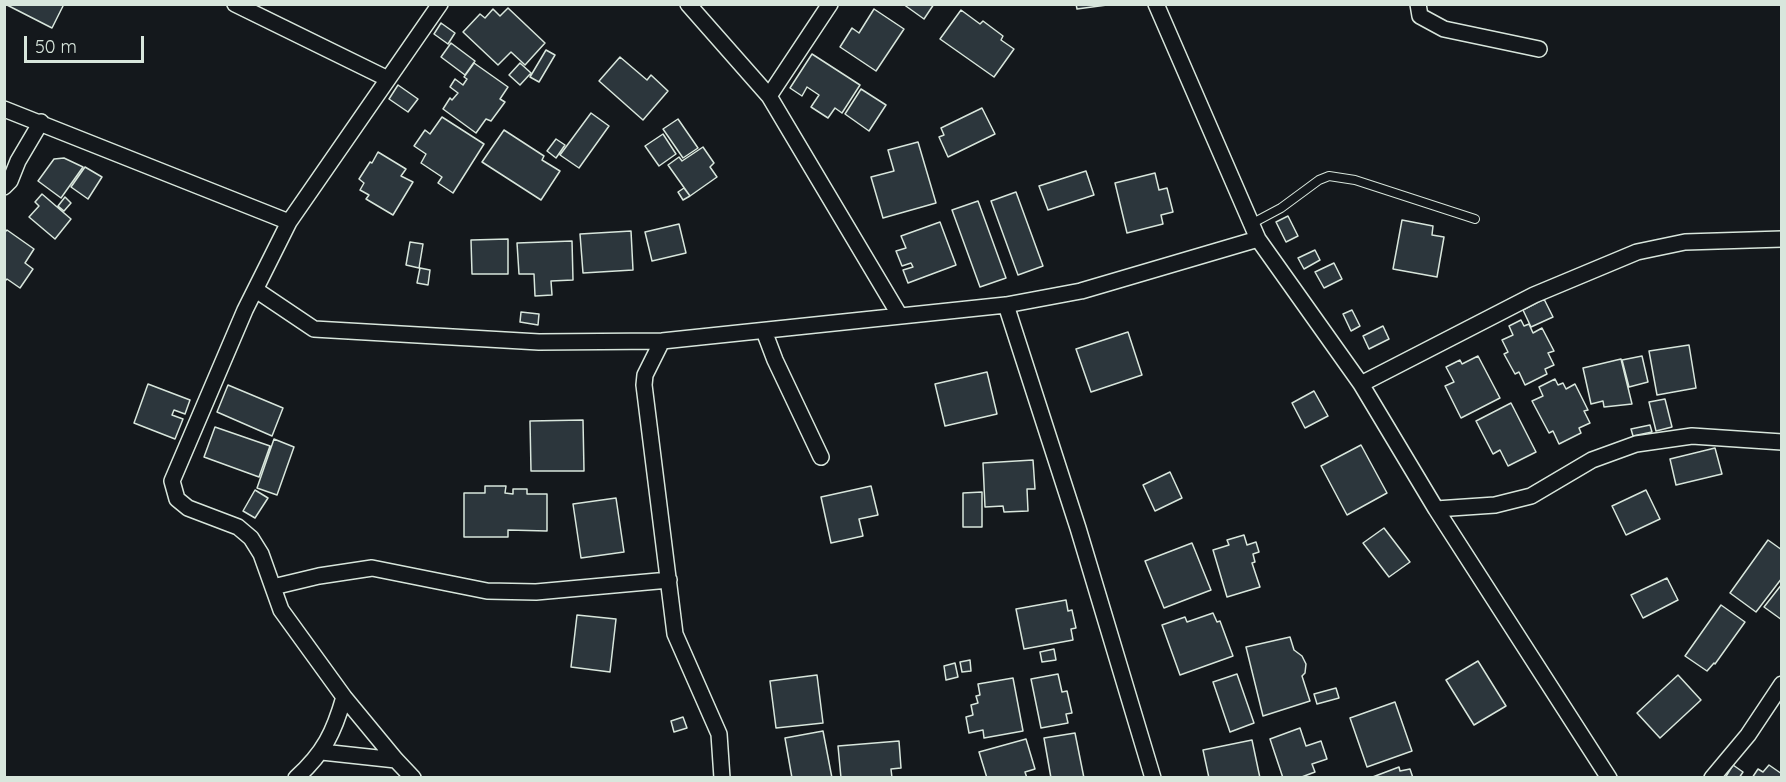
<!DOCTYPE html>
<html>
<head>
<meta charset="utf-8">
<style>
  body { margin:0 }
  #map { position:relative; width:1786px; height:782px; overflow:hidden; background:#14181c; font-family:Quicksand,sans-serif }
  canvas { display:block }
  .frame { position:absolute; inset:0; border:6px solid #d8e6dc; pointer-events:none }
  .scale { position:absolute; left:24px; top:36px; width:120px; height:27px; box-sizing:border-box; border:3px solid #d8e6dc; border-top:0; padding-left:8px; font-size:18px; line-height:21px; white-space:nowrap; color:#d8e6dc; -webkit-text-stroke:4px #14181c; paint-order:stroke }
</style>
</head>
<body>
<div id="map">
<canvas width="1786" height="782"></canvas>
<div class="frame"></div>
<div class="scale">50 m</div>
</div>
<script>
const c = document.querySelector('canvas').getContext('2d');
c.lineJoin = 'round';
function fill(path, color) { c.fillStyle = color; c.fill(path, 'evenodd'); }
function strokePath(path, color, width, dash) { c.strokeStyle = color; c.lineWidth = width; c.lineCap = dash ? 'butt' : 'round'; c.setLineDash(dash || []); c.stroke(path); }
const building = new Path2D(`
  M5,4H64L52,28Z
  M903,4H934L924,19Z
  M1076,4H1107V5L1077,9Z
  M508,8L545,43L525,65L511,52L498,65L463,32L480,14L485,18L493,9L500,16Z
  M874,9L904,29L876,71L840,47L852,28L859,33Z
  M961,10L980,24L983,21L1003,36L1001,40L1014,49L994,77L940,39Z
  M441,23L455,33L448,44L434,34Z
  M451,43L475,61L465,75L441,57Z
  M546,50L555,55L539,82L530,77Z
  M812,54L860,85L842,113L835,108L828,118L811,107L819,95L807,87L802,96L790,88Z
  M620,57L647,80L651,75L668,91L643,120L599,81Z
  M474,63L508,87L500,99L505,102L491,121L486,119L476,133L443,109L450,98L452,100L458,93L450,87L455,79L463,85L467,79L464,77Z
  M520,63L531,73L520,85L509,75Z
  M398,85L418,99L408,112L389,99Z
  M861,89L886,105L869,131L845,114Z
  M982,108L995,134L948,157L939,137L944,135L941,128Z
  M591,113L609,126L579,168L560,155Z
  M442,117L484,144L453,193L438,183L442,177L421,163L426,154L414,146L425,130L430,134Z
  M678,119L698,148L683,158L663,129Z
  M504,130L544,156L542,160L560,171L541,200L482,162Z
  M663,134L676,154L659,166L645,146Z
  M556,139L565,145L556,158L547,151Z
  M918,142L936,203L883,218L871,177L894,171L888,150Z
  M703,147L714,163L710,167L717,177L690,196L668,165L679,157L682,161Z
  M378,152L406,169L401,176L413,182L393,215L366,199L369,195L360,190L364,183L359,179L370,162L372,163Z
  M64,158L83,167L61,198L38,181L54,159Z
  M85,167L102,177L88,199L71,187Z
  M1086,171L1094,195L1048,210L1039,186Z
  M1155,173L1159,190L1167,188L1173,212L1161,215L1163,224L1127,233L1115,183Z
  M684,188L690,196L683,200L678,192Z
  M1016,192L1043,266L1018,275L991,201Z
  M42,194L71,219L55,239L29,217L39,206L35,202Z
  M65,197L71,203L64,211L58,206Z
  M978,201L1006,278L980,287L952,210Z
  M1288,216L1298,236L1286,242L1276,222Z
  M1402,220L1433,226L1432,235L1444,237L1437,277L1393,269Z
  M940,222L956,265L908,283L903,270L913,267L911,263L902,266L896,251L906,248L901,236Z
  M679,224L686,253L652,261L645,232Z
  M7,230L34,249L25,263L33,269L20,288L7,279L4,282V233Z
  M631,231L633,270L583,273L580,234Z
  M508,239V274H472L471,240Z
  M572,241L573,280L551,281L552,295L535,296L534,274H519L517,243Z
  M410,242L423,244L419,268L406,265Z
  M1315,250L1320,260L1304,269L1298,258Z
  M1334,263L1342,279L1324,288L1315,272Z
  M420,268L430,270L428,285L417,283Z
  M1544,299L1553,317L1531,327L1523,310Z
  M1352,310L1360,326L1351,331L1343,314Z
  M521,312L539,314L538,325L520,322Z
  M1521,320L1524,326L1529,324L1533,333L1542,328L1554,351L1548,353L1554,365L1545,369L1547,374L1525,385L1519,372L1515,374L1504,354L1508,352L1502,340L1513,335L1509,326Z
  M1383,326L1389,339L1369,349L1363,336Z
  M1128,332L1142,375L1091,392L1076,349Z
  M1689,345L1696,388L1657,395L1649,351Z
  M1478,356L1500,398L1461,418L1445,386L1454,382L1446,367L1460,360L1462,364Z
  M1642,356L1648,382L1629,387L1622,360Z
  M1621,359L1632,404L1604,407L1603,401L1591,404L1583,368Z
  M987,372L997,414L945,426L935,384Z
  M1555,379L1558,385L1563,383L1566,389L1575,384L1588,410L1584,411L1590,423L1579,428L1581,433L1559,444L1553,431L1549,433L1532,401L1543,396L1539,387Z
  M148,384L190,400L185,414L174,410L172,415L183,419L175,439L134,423Z
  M228,385L283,408L272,436L217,412Z
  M1314,391L1328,416L1305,428L1292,403Z
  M1665,399L1672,427L1656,431L1649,402Z
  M1511,403L1536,452L1508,466L1500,450L1493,454L1476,421Z
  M583,420L584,471H531L530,421Z
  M1650,425L1652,432L1633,436L1631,429Z
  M215,427L270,446L259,477L204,457Z
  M274,439L294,447L277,495L257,488Z
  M1361,445L1387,493L1347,515L1321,466Z
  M1715,448L1722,474L1676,485L1670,459Z
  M1033,460L1035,489H1027L1028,511L1004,512L1003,506L985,507L983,463Z
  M1170,472L1182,498L1155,511L1143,485Z
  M485,486H506L505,493L513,494V489H527V494H547V531L508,530V537H464V493H485Z
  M871,486L878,515L859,519L863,536L831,543L821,497Z
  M255,490L268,498L255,518L243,511Z
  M1646,490L1660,519L1626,535L1612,506Z
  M982,492V527H963V493Z
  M616,498L624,552L581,558L573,504Z
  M1384,528L1410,562L1389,577L1363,543Z
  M1244,535L1247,545L1256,542L1259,552L1253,554L1255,562L1252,563L1260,587L1227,597L1213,550L1229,545L1227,540Z
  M1768,540L1782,550V578L1756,612L1730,593Z
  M1192,543L1211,590L1164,608L1145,561Z
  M1667,578L1678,600L1643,618L1631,595Z
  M1782,584V620L1764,607Z
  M1066,600L1068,611L1072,610L1076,628L1071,629L1073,640L1024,649L1016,609Z
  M1721,605L1745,622L1715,664L1714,663L1707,671L1685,656Z
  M1213,613L1217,622L1220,621L1233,656L1180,675L1162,625L1185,617L1187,622Z
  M577,615L616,619L610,672L571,667Z
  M1290,637L1294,650L1302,656L1306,664L1305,673L1302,676L1310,701L1263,716L1246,647Z
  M1054,649L1056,660L1042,662L1040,652Z
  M970,660L971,671L962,672L960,662Z
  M1478,661L1506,706L1474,725L1446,680Z
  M955,663L958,677L946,680L944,666Z
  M1058,674L1062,692L1067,691L1072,713L1066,714L1068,723L1041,728L1031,679Z
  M1237,674L1254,723L1230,732L1213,682Z
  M817,675L823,723L776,728L770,681Z
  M1678,675L1701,700L1660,738L1637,713Z
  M1013,678L1023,731L984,738L983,730L969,733L966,717L973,715L971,705L978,703L976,696L980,695L978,684Z
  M1336,688L1339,698L1317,704L1314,694Z
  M1395,702L1412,751L1367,767L1350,718Z
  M683,717L687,728L674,732L671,721Z
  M1300,728L1306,746L1321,741L1327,759L1312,764L1315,772L1299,778H1283L1270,739Z
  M823,731L832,778H792L785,738Z
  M1075,733L1084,778H1051L1044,738Z
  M1026,739L1035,769L1025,772L1027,778H987L979,752Z
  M1252,740L1260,778H1209L1203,750Z
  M899,741L901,768L891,769L892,778H841L838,746Z
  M1733,765L1743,772L1739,778H1725Z
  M1769,765L1782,774V778H1752L1758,769L1763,772Z
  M1399,767L1400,771L1410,769L1413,778H1370Z`);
fill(building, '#2c363c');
strokePath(building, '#d8e6dc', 1.5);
const service = new Path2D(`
  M1251,224L1281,208L1319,180L1329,176L1355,180L1475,219`);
const minor = new Path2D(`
  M235,4L388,79
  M688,4L769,96L900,316
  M1156,4L1258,239L1361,384L1436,509L1609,778
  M1418,4L1420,16L1444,29L1539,49
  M769,96L830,4
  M4,109L289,222
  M4,187L10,181L18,161L41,122
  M256,290L314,329L539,342L662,341L1006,305L1081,291L1258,239
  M1006,305L1078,528L1153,778
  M764,331L775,360L821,457
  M662,341L645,375L644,385L675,634L719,734L722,778
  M1361,384L1534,295L1637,252L1685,242L1782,239
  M1436,509L1495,505L1531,496L1592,460L1636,444L1692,436L1782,442
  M273,587L319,576L372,568L487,591L536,592L669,580
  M322,752L396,760
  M296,778C324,753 334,732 344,697
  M413,778L396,760L344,697L281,610L261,554L251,538L238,527L188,508L177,499L172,481L245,310L289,222L440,4
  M1712,778L1748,735L1782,684`);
strokePath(service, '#d8e6dc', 10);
strokePath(minor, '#d8e6dc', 18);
strokePath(service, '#14181c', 8);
strokePath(minor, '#14181c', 15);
</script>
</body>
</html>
